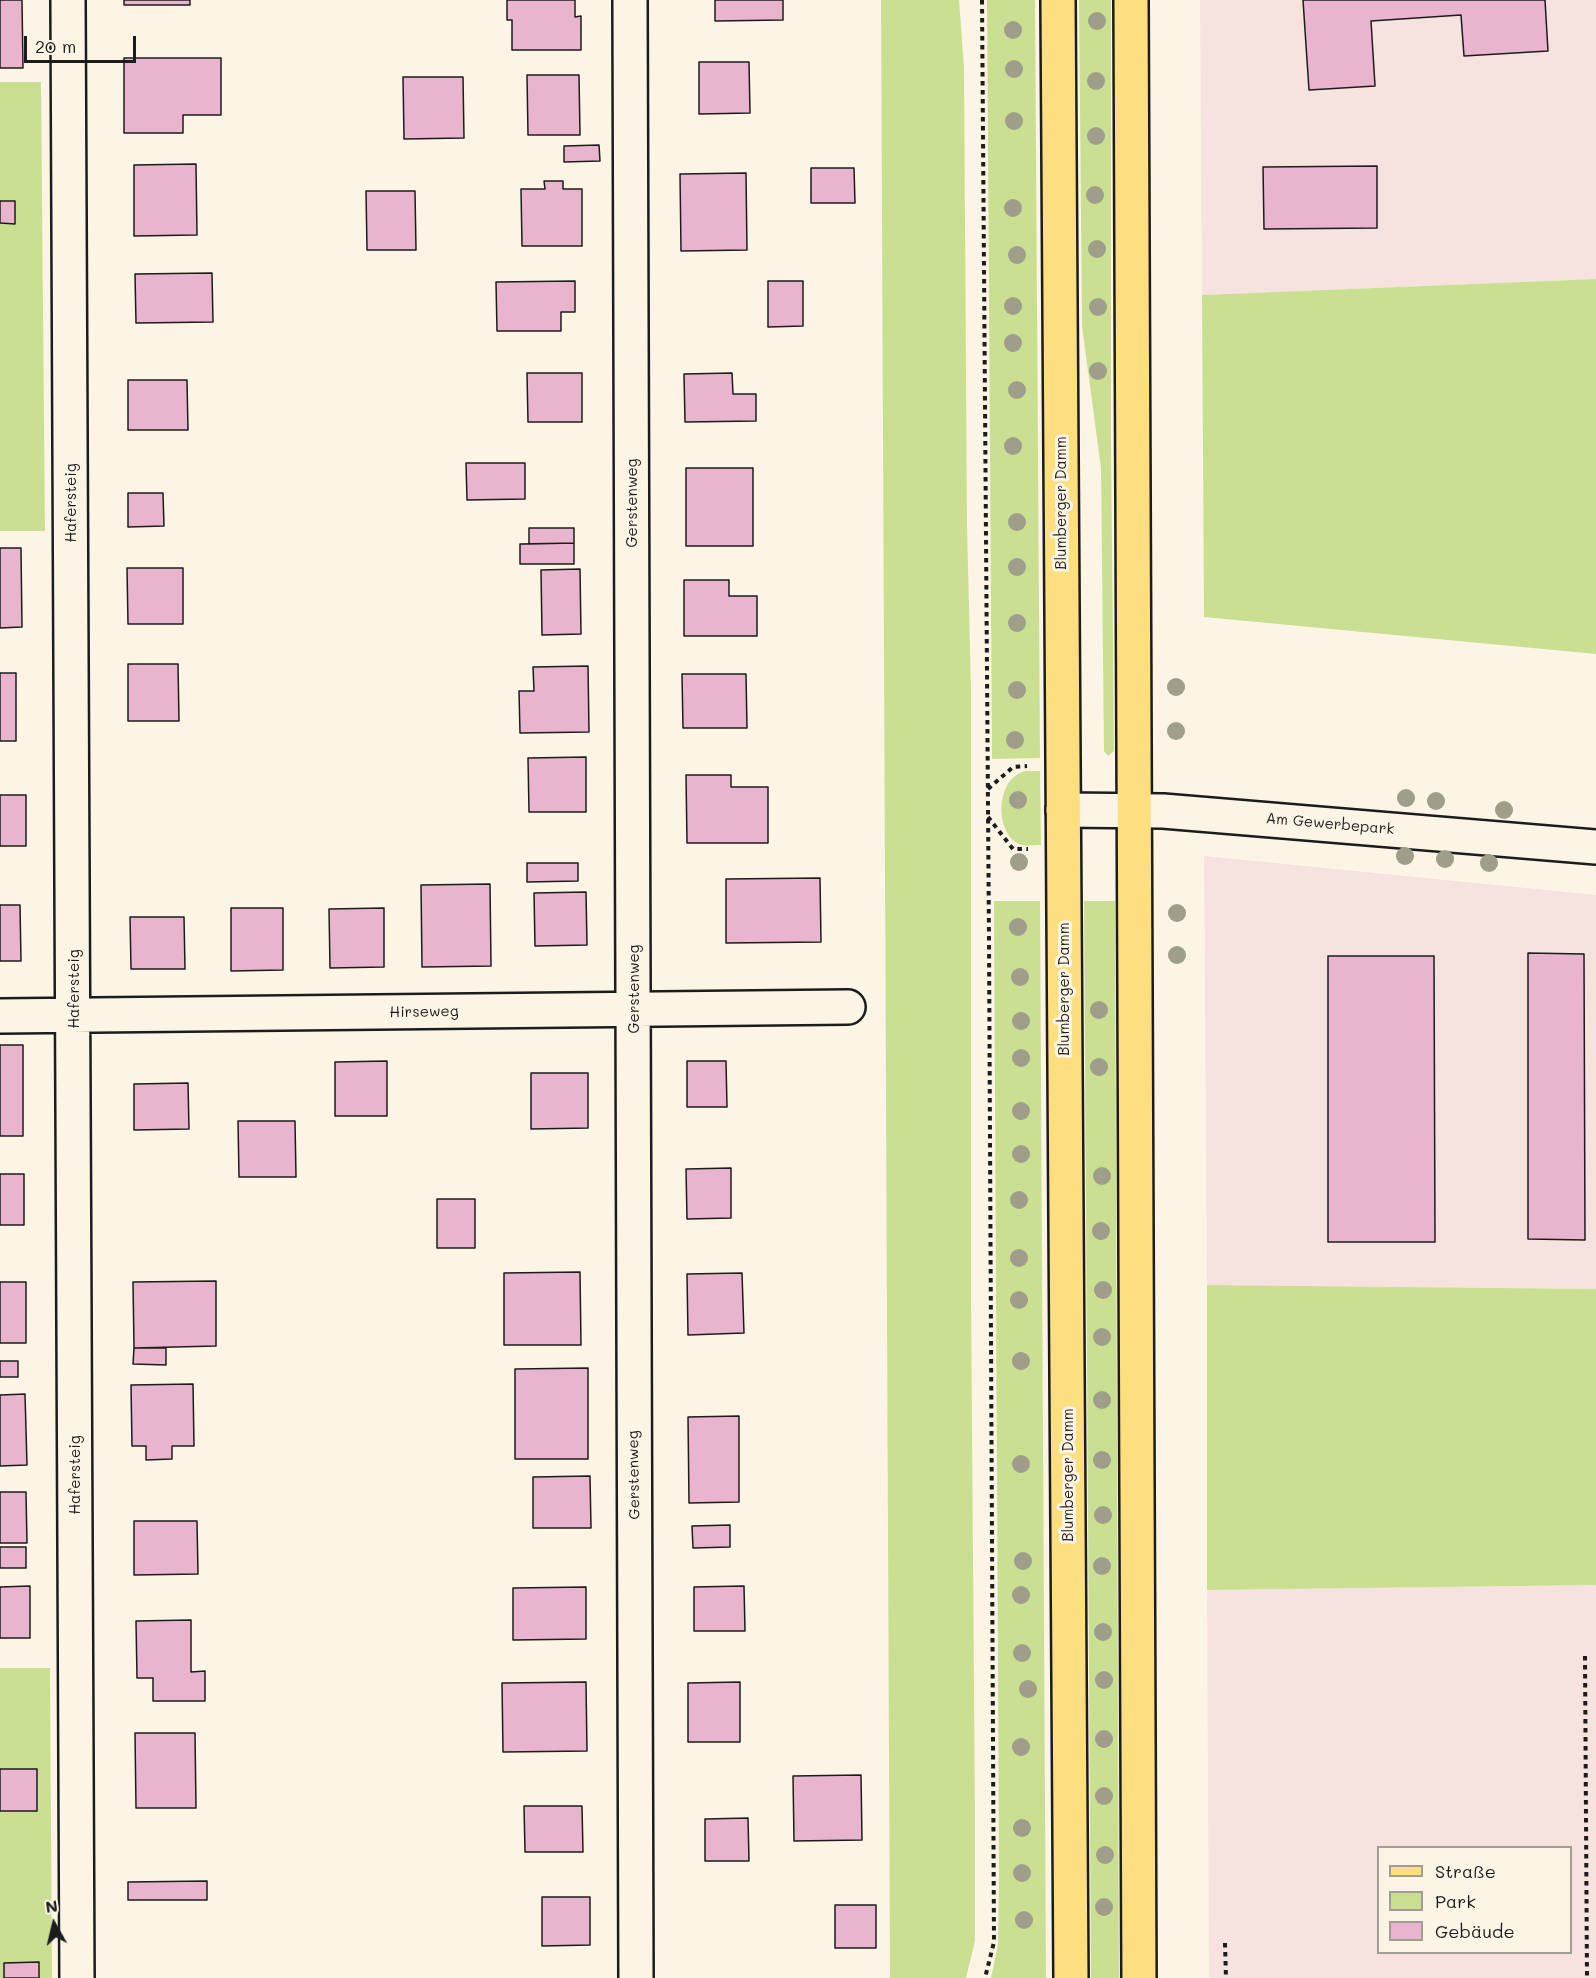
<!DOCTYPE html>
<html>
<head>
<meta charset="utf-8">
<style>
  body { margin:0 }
  #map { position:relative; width:1596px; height:1978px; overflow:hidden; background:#fcf5e5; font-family:Mali,sans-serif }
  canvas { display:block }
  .legend { position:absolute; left:1377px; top:1846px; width:195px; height:108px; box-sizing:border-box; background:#fcf5e5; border:2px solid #a29e95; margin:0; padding:8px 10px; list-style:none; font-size:18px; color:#1c1c1c }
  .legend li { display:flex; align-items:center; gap:12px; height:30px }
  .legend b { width:30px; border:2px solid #a29e95 }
  .north { position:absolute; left:24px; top:1894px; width:60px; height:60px; -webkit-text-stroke:4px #fcf5e5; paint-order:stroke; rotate:352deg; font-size:16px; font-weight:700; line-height:24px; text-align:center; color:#1c1c1c }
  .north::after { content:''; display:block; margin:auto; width:21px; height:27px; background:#1c1c1c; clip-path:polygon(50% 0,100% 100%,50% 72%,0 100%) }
  .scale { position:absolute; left:24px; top:36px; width:112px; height:27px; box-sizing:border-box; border:3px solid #1c1c1c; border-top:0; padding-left:8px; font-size:18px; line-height:21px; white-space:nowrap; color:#1c1c1c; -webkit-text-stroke:4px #fcf5e5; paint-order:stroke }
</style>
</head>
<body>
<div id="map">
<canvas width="1596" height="1978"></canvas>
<ul class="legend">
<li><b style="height:8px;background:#fddf80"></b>Straße</li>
<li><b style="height:16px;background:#cbdf93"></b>Park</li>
<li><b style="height:16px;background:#e9b4ce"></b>Gebäude</li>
</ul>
<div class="north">N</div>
<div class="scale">20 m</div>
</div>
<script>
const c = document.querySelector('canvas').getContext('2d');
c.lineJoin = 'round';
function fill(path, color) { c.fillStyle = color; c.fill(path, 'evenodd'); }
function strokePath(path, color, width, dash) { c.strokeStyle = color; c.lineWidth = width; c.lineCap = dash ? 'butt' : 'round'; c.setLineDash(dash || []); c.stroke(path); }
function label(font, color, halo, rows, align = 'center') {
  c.font = font + ' Mali,sans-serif'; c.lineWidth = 6; c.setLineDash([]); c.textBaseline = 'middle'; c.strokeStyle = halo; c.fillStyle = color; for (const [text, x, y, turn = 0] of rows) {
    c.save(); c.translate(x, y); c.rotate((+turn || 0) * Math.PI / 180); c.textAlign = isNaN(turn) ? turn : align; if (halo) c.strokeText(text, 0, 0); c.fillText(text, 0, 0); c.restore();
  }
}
fill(new Path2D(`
  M1200,0H1596V279L1202,295Z
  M1204,856L1596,895V1289L1207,1285Z
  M1596,1585V1978H1209L1207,1590ZM1378,1848H1570V1952H1378Z`), '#f6e2de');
fill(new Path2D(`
  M881,0H959L964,67L967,526L971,687V1295L975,1817V1941L966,1978H890Z
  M987,0H1035L1040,758L992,759Z
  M1079,0H1111V443L1114,751L1108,756L1104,751L1101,468L1082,326Z
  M0,82H41L45,531H0Z
  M1596,279V654L1204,617L1202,295Z
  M1026,771H1040L1041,845C1035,845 1027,846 1022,845C995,838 993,778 1026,771Z
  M994,901H1040L1046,1978H991L998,1944L999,1879Z
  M1084,901H1115L1119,1978H1091Z
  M1207,1285L1596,1289V1585L1207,1590Z
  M0,1668H50L52,1978H0Z`), '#cbdf93');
const building = new Path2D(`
  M0,0H22L23,68H0Z
  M124,0H190V5H124Z
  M507,0H575V17L581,16V50H512V20H507Z
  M715,0H783V20L715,21Z
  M1303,0H1545L1548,51L1464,56L1461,15L1371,21L1375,86L1309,90Z
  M124,58H221V115H183V133H124Z
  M699,62H749L750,113L699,114Z
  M527,75H579L580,135H528Z
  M403,77H463L464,138L404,139Z
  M599,145L600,161L564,162V146Z
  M196,164L197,235L134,236V165Z
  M1377,166V228L1264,229L1263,167Z
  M811,168H854L855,203H811Z
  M746,173L747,250L681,251L680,174Z
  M544,181H563V189H582V246H522L521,189H545Z
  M366,191H415L416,250H367Z
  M0,201H15V224L0,223Z
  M212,273L213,322L136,323L135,274Z
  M575,281V312H561V331H497L496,282Z
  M768,281H803V326L768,327Z
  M527,373H582V422H528Z
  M732,373L733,394H756V421L685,422L684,374Z
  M128,380H187L188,430H128Z
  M466,463H525V499L467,500Z
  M686,468H753V546H686Z
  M128,493H163L164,526L128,527Z
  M529,528H574V543L529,544Z
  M574,543V564H520V544Z
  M0,548H21L22,627L0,628Z
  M127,568H183V624H128Z
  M580,569L581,634L542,635L541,570Z
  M684,580H729V596H757V636H684Z
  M128,664H178L179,721H128Z
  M588,666L589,732L520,733L519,691H534L533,667Z
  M0,673H16V741H0Z
  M682,674H746L747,728H683Z
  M586,757V812H529L528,758Z
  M686,775H731V787H768V843H687Z
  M0,795H26V846H0Z
  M527,863H578V881L527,882Z
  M820,878L821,942L726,943V879Z
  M490,884L491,966L422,967L421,885Z
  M586,892L587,945L535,946L534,893Z
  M0,905H20L21,961H0Z
  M231,908H283V970L231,971Z
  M384,908V967L330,968L329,909Z
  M130,917H184L185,969H131Z
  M1528,953L1584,954L1585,1240L1528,1239Z
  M1328,956H1434L1435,1242H1328Z
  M0,1045H23V1136H0Z
  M387,1061V1116H335V1062Z
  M687,1061H726L727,1107H687Z
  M531,1073H588V1128L531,1129Z
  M188,1083L189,1129L134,1130V1084Z
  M238,1121H295L296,1177H239Z
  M731,1168V1218L687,1219L686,1169Z
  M0,1174H24V1225H0Z
  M437,1199H475V1248H437Z
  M580,1272L581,1345H504V1273Z
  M742,1273L744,1333L688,1335L687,1274Z
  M216,1281V1346L134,1348L133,1282Z
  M0,1282H26V1343H0Z
  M134,1348H166V1365L133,1364Z
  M0,1361H18V1377H0Z
  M588,1368V1459H515V1369Z
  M193,1384L194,1446H172V1459L146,1460V1446H132L131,1385Z
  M25,1394L27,1465L0,1466V1395Z
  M739,1416V1502L689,1503L688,1417Z
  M590,1476L591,1528H533V1477Z
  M0,1492H26L27,1543H0Z
  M134,1521H197L198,1574L134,1575Z
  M730,1525V1547L693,1548L692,1526Z
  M0,1547H26V1568H0Z
  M30,1586V1638H0V1587Z
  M744,1586L745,1631H694V1587Z
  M586,1587V1639L513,1640V1588Z
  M191,1620V1672L205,1671V1701H153V1678H137L136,1621Z
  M586,1682L587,1751L503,1752L502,1683Z
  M740,1682V1742H688V1683Z
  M135,1733H195L196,1808H136Z
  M0,1769H37V1811H0Z
  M861,1775L862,1840L794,1841L793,1776Z
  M524,1806H582L583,1852H525Z
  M748,1818L749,1861H705V1819Z
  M207,1881V1900H128V1882Z
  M542,1897H590V1945L542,1946Z
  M835,1905H876V1948H835Z
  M39,1962V1978H4V1963Z`);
fill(building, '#e9b4ce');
strokePath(building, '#1c1c1c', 1.5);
const minor = new Path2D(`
  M68,0L77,1978
  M630,0L636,1978
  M1063,810L1163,811L1596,847
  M0,1016L848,1007`);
const major = new Path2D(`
  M1058,0L1071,1978
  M1131,0L1139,1978`);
strokePath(minor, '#1c1c1c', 38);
strokePath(major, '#1c1c1c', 38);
strokePath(new Path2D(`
  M982,0L989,940L994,1942L985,1978
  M988,789L1013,767L1027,766
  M988,817L1013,849H1028
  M1585,1656L1587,1978
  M1225,1943L1226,1978`), '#1c1c1c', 4, [4.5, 4.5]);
strokePath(minor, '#fcf5e5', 33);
strokePath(major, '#fddf80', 33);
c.fillStyle = '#9e9e8a';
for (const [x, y] of [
  [1097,21],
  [1013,30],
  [1014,69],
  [1096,81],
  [1014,121],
  [1096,136],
  [1095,195],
  [1013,208],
  [1097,249],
  [1017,255],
  [1013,306],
  [1098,307],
  [1013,343],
  [1098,371],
  [1017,390],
  [1013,446],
  [1017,522],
  [1017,567],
  [1017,623],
  [1176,687],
  [1017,690],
  [1176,731],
  [1015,740],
  [1406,798],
  [1018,800],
  [1436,801],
  [1504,810],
  [1405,856],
  [1445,859],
  [1019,862],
  [1489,863],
  [1177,913],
  [1018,927],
  [1177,955],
  [1020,977],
  [1099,1010],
  [1021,1021],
  [1021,1058],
  [1099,1067],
  [1021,1111],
  [1021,1154],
  [1102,1176],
  [1019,1200],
  [1101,1231],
  [1019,1258],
  [1103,1290],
  [1019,1300],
  [1102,1337],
  [1021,1361],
  [1102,1400],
  [1102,1460],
  [1021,1464],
  [1103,1515],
  [1023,1561],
  [1102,1566],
  [1021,1595],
  [1103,1632],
  [1022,1653],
  [1104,1680],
  [1028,1689],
  [1104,1739],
  [1021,1747],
  [1104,1796],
  [1022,1828],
  [1105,1855],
  [1022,1873],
  [1104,1907],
  [1024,1920]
]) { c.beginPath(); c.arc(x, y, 9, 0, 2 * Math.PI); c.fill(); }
label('15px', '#1c1c1c', '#fcf5e5', [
  ["Hafersteig",71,503,-90],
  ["Gerstenweg",632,503,-90],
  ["Blumberger Damm",1061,503,-90],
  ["Am Gewerbepark",1330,824,5],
  ["Hafersteig",74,989,-90],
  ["Gerstenweg",634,989,-90],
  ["Blumberger Damm",1064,989,-90],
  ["Hirseweg",424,1012,-1],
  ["Hafersteig",75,1475,-90],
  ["Gerstenweg",634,1475,-91],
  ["Blumberger Damm",1068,1475,-90]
]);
</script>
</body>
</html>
